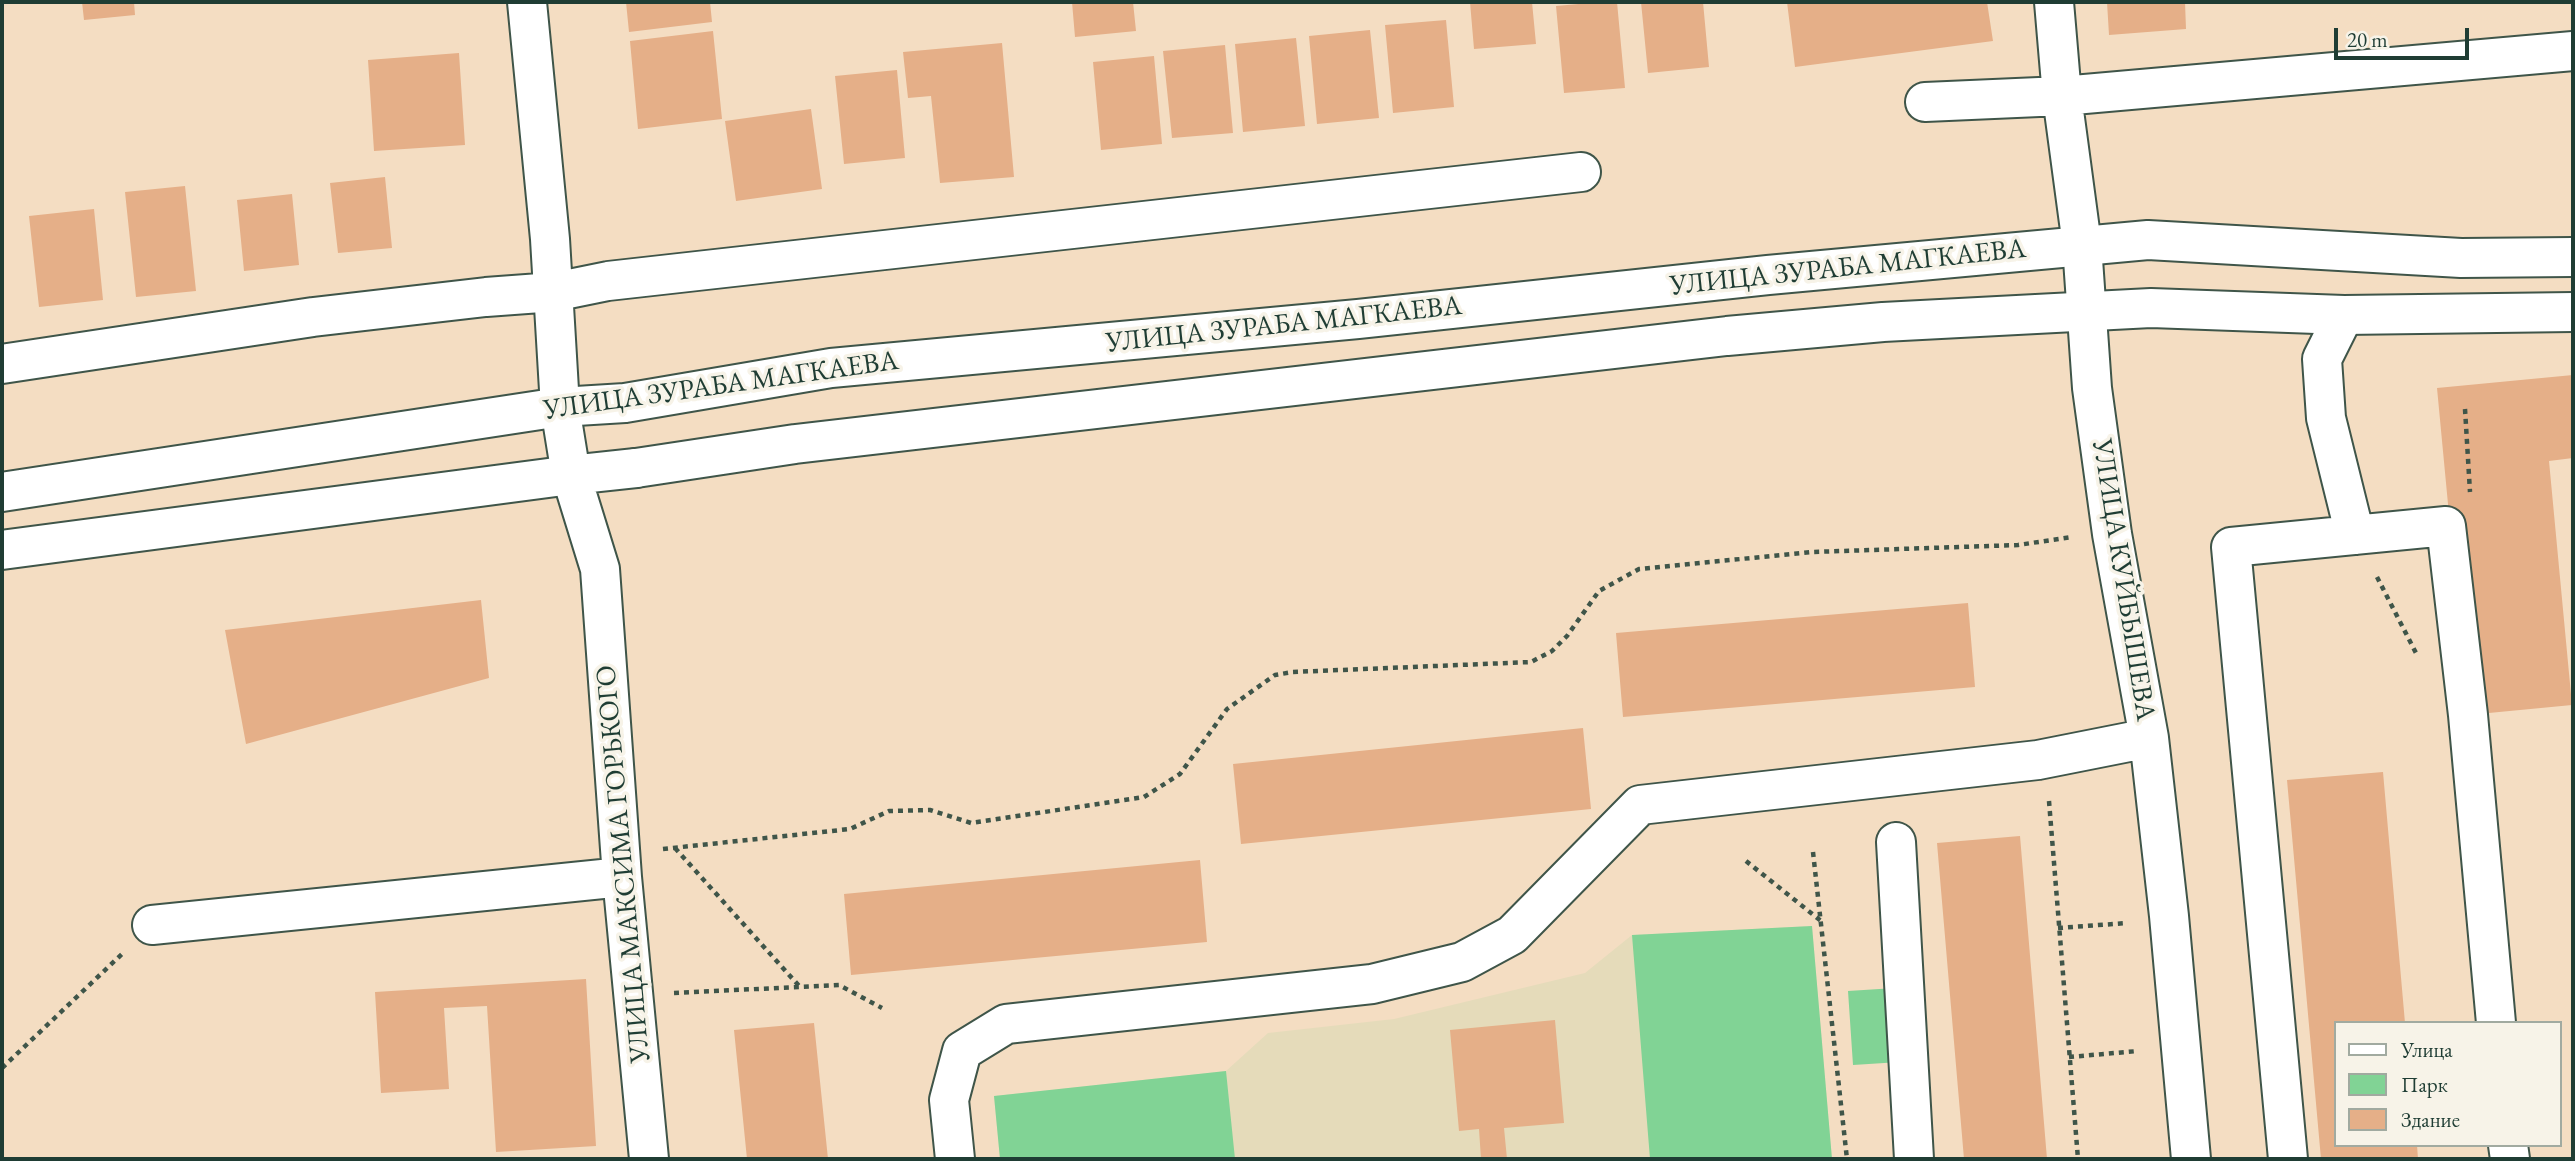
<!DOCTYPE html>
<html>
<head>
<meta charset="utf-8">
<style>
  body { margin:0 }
  #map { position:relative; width:2575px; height:1161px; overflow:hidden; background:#f4ddc2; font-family:"EB Garamond",serif }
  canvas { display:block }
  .frame { position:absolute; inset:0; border:4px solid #1f3d34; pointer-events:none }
  .legend { position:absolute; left:2334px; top:1021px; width:228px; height:126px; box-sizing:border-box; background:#f7f3e8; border:2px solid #a1aaa0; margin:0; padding:9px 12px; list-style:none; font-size:21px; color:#1f3d34 }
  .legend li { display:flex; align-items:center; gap:14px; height:35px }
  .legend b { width:35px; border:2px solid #a1aaa0 }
  .scale { position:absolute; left:2334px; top:28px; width:135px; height:32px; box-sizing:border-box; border:4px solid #1f3d34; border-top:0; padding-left:9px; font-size:21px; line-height:24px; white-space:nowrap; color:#1f3d34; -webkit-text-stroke:5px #f7f3e8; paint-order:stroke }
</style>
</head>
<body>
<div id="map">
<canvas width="2575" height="1161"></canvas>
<div class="frame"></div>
<ul class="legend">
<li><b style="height:9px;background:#fff"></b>Улица</li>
<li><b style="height:19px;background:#81d395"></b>Парк</li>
<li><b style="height:19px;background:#e5af88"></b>Здание</li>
</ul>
<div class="scale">20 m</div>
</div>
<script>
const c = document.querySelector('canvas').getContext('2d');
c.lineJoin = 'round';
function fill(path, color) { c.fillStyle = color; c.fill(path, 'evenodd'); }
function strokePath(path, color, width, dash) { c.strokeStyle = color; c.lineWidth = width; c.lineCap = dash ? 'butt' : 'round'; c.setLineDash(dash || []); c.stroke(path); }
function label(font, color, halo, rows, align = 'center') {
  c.font = font + ' "EB Garamond",serif'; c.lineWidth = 7; c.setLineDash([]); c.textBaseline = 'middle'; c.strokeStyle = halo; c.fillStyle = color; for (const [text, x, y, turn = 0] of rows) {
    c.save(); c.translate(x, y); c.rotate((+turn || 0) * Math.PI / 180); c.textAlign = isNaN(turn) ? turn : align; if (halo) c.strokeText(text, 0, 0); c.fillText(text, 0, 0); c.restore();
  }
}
fill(new Path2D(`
  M1812,926L1832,1159H1000L994,1096L1226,1071L1268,1033L1394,1019L1585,973L1632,935Z`), '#e5dbba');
fill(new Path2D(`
  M1812,926L1832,1159H1650L1632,935Z
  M1895,988L1900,1062L1853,1065L1848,991Z
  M1226,1071L1235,1159H1000L994,1096Z`), '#81d395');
fill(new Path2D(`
  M82,2H134L135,15L84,20Z
  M626,2H710L712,22L629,32Z
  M1072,2H1133L1136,31L1075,37Z
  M1470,2H1532L1536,44L1474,49Z
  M1601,2H1617L1625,88L1564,93L1556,6Z
  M1641,2H1703L1709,67L1648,73Z
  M1787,2H1987L1993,41L1795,67Z
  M2107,2H2185L2186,29L2109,35Z
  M1446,20L1454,107L1393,113L1385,25Z
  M1370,30L1379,118L1317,124L1309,36Z
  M713,31L722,119L638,129L630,41Z
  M1296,38L1305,126L1243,132L1235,44Z
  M1002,43L1014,177L940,183L931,96L908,98L903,52Z
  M1225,45L1233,133L1172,138L1163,51Z
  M459,53L465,145L374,151L368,60Z
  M1154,56L1162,144L1101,150L1093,62Z
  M897,70L905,158L844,164L835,76Z
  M811,109L822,189L736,201L725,121Z
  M385,177L392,248L338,253L330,183Z
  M185,186L196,291L136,297L125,192Z
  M292,194L299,265L244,271L237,200Z
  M94,209L103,300L39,307L29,216Z
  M2573,375V458L2549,461L2572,705L2468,715L2437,388Z
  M481,600L489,678L246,744L225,630Z
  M1968,603L1975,687L1623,717L1616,633Z
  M1583,728L1591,809L1241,844L1233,764Z
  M2383,772L2405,1023H2335V1145H2417L2418,1159H2321L2287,780Z
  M2020,836L2047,1159H1964L1937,843Z
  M1200,860L1207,942L851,975L844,894Z
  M586,979L596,1146L496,1152L487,1006L444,1008L449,1089L381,1093L375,992Z
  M1555,1020L1564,1123L1504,1128L1507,1159H1481L1479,1129L1459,1131L1450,1030Z
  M814,1023L828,1159H747L734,1030Z`), '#e5af88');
const minor = new Path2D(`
  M527,2L550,239L560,407L571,475L600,569L622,877L649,1159
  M2054,2L2062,96L2082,245L2092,388L2112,534L2149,738L2169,916L2191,1159
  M1925,102L2062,96L2573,51
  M2344,315L2322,359L2326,418L2355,535
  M2,364L313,317L486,297L554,292L608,281L1581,172
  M571,475L636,468
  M1896,842L1914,1159
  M152,925L622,877
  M2508,1145L2510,1159
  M955,1159L949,1100L962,1051L1006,1024L1372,984L1462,962L1512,935L1640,805L2038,760L2149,738
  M2288,1159L2231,547L2446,526L2468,715L2496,1023`);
const major = new Path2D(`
  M636,468L795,444L1727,336L1883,322L2151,308L2344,315L2573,312
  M2,492L560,407L625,403L831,368L1358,319L1768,275L2148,240L2461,258L2573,257
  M2,550L571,475`);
strokePath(minor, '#3f5549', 42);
strokePath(major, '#3f5549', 42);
strokePath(new Path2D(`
  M2465,409L2470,492
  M2377,577L2416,653
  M2049,801L2078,1159
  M675,848L800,987
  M663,849L850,829L889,811L930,810L971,823L1144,797L1180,774L1227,709L1275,675L1293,672L1531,662L1552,651L1567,636L1599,591L1639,569L1812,552L2018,545L2072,537
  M1813,852L1847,1159
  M1746,861L1821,921
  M2058,928L2127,923
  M674,993L839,985L882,1008
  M2069,1057L2138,1051
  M2,1068L123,953`), '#3f5549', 4.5, [5, 5]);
strokePath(minor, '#fff', 38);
strokePath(major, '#fff', 38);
label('28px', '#1f3d34', '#f7f3e8', [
  ["УЛИЦА ЗУРАБА МАГКАЕВА",1848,268,-6],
  ["УЛИЦА ЗУРАБА МАГКАЕВА",1284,325,-6],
  ["УЛИЦА ЗУРАБА МАГКАЕВА",721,386,-8],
  ["УЛИЦА КУЙБЫШЕВА",2123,580,81],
  ["УЛИЦА МАКСИМА ГОРЬКОГО",624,864,-95]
]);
</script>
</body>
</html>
